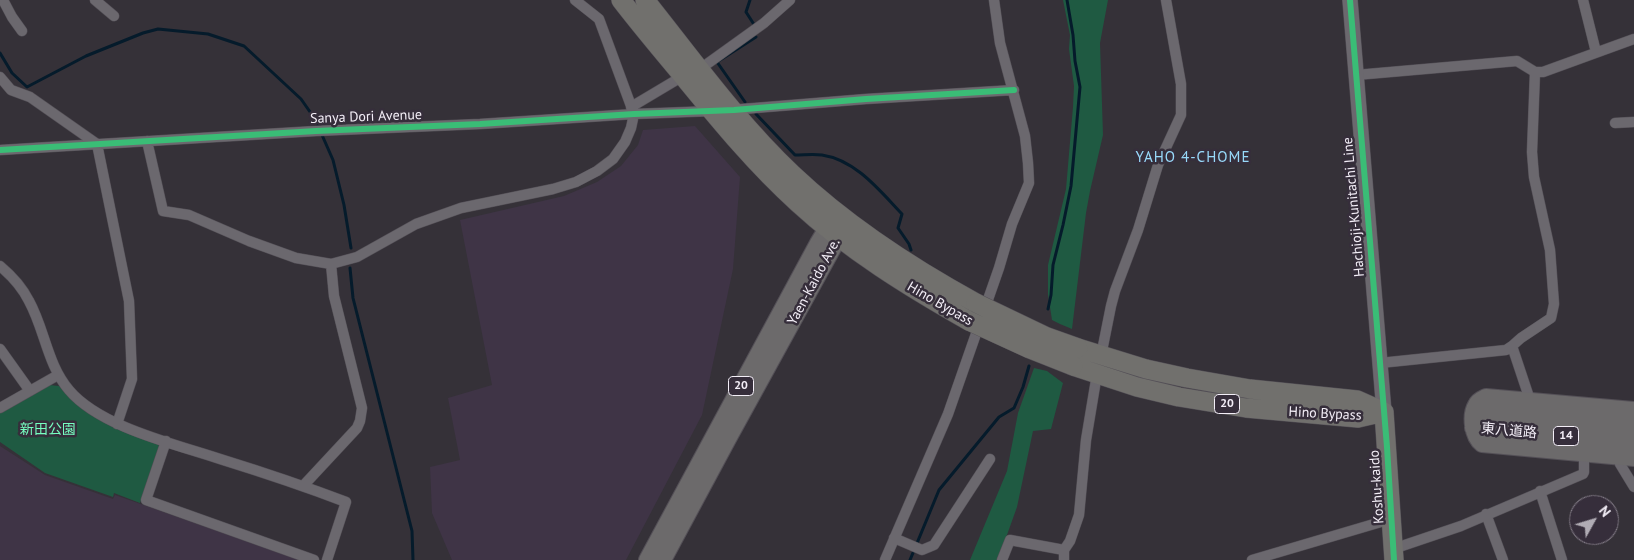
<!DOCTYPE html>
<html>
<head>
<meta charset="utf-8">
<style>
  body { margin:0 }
  #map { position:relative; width:1634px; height:560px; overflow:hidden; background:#353138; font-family:"PT Sans",sans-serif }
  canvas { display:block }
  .north { position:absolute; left:1569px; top:495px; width:50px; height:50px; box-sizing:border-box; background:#362e3b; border:1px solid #827b86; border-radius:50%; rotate:51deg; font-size:14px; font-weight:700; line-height:20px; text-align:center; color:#f3eef7 }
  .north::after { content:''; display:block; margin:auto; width:18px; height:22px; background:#b0acb4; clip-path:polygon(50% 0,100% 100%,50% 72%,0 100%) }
</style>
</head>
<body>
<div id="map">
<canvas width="1634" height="560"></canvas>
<div class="north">N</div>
</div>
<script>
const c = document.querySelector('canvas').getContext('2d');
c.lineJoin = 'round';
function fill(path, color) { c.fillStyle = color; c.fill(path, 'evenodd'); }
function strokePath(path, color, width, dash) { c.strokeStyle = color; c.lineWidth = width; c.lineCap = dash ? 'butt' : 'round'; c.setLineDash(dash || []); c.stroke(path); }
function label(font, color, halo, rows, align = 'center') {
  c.font = font + ' "PT Sans","Noto Sans JP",sans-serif'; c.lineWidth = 5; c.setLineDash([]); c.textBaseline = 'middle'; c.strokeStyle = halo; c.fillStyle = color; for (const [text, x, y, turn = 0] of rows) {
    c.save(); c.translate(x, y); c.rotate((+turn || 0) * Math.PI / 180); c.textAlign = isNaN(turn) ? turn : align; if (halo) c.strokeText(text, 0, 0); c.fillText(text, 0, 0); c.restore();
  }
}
fill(new Path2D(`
  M695,126L740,177L733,269L702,415L626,560H452L432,513L430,467L460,460L448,398L492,385L460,220L564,196L597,182L621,166L638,145L643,130Z
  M0,446L45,475L113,499L115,495L300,560H0Z`), '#3f3446');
fill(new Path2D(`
  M1063,0H1108L1100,43L1103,135L1090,191L1086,213L1072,329L1060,324L1052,320L1048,294V265L1066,189L1073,107L1074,86L1069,49L1070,35Z
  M1034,368L1047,371L1063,383L1051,429L1033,431L1017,507L998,560H970L1007,471L1018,413Z
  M49,385L59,386C89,420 114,427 155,439L159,446L140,503L114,493L113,497L45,473L0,442V413Z`), '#1f5a42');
strokePath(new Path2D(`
  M750,0L746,12L755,26
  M0,53L12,73L27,87L86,56L143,33L158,29L208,34L244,46L301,99L315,119L333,160L344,205L351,248
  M745,102L717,62L756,37
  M756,114L795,155C804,155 813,154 822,155C856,160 880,191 902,214L898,228L909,244L911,250
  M350,268L353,298L412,531L413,560
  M1048,309L1051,295L1053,265L1063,225L1071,186L1080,87L1075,61L1073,35L1067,0
  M910,560L939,490L999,417L1014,408L1023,387L1029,366`), '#051b2b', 3);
const street = new Path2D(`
  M3,0L12,17L22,31
  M95,0L114,16
  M1583,0L1596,52
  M700,69L764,23L790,0
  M1356,75L1517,61L1535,72H1543L1634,39
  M0,77L11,90L30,97L97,144L129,301L132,379L117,424
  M631,107L683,76
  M730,110L866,99L1014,90
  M1615,123L1634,122
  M147,141L163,211L189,215L249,241L296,258L331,264L357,257L416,224L461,208L553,189L576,182L597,171L613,159L625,142L631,128L634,114L599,19L575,0
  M0,150L316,131L480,124L634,114L713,111
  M0,266C12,276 22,287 29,301C45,330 47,364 69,390C100,427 175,444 220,459C262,472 304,486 346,502L327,560
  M0,349L30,391
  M1101,356L1111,306L1115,291L1138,230L1158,165L1181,115V84L1166,0
  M1380,363L1506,350L1512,346
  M1528,401V394L1512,346L1521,338L1551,318L1554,304L1550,250L1534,177L1532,152L1535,72
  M0,408L58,375
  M166,441L146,500L314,560
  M1621,456L1620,464L1634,487
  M303,486L357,428L360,421L362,408L334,296L331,264
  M1540,491L1562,560
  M1486,514L1503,560
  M894,538L922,550L934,545L990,459
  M1393,549L1461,526L1583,474L1584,472V453
  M885,560L948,414L999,268L1012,224L1029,183L1028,163L1025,136L1000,43L994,0
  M1002,560L1010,540L1064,550
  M1064,560V550L1070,541L1079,515L1086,440L1097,374
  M1252,560L1391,519`);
const secondary = new Path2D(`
  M1350,0L1384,412`);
const primary = new Path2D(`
  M1634,410L1486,397C1482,399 1478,400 1476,405C1470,415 1472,436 1482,444L1634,458
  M1474,412L1634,426
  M1473,428L1634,442
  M647,560L818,243L827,228L837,222
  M663,560L728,439L839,237L842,226`);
const highway = new Path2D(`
  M621,0C641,26 662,51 683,76C720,121 755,164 798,203C849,250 909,287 969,321
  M645,0C692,59 737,122 792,174C847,226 910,267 976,303
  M1078,348L1146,369L1187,378L1250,389L1357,400L1384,412
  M1073,366L1137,387L1179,397L1246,408L1358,418L1384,412
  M1384,412L1394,560`);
strokePath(street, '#545057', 11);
strokePath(secondary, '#545057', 16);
strokePath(primary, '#545057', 18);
strokePath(highway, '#545057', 20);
strokePath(street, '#6b686e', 10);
strokePath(secondary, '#6b686e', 15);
strokePath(primary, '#6c6a6b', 16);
strokePath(highway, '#71706d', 19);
const highwayBridge = new Path2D(`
  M976,303L1047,337L1078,348
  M969,321L1030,349L1073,366`);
strokePath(highwayBridge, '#545057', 20, []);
strokePath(highwayBridge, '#71706d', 19);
strokePath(new Path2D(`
  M1350,0L1387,447L1394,560
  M0,150L316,131L480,124L634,114L734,110L866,99L1014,90`), '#3abd76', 6);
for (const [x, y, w] of [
  [741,386,25],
  [1227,404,25],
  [1566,436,25]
]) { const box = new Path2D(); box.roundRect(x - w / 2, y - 9.5, w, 19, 4); c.fillStyle = '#362e3b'; c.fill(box); strokePath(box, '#f3eef7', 1); }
label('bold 12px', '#f3eef7', null, [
  ["20",741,386],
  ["20",1227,404],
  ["14",1566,436]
]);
label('14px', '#f3eef7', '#362e3b', [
  ["Sanya Dori Avenue",366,117,-2],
  ["Hachioji-Kunitachi Line",1354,207,-95],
  ["Yaen-Kaido Ave.",814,282,-62],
  ["Hino Bypass",940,304,30],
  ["Hino Bypass",1325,414,3],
  ["東八道路",1509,431,5],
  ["Koshu-kaido",1377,487,-94]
]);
label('14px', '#76fec0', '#362e3b', [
  ["新田公園",48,430]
]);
c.letterSpacing = '1px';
label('15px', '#98dafa', '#362e3b', [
  ["YAHO 4-CHOME",1193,158]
]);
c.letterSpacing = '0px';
</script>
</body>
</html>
